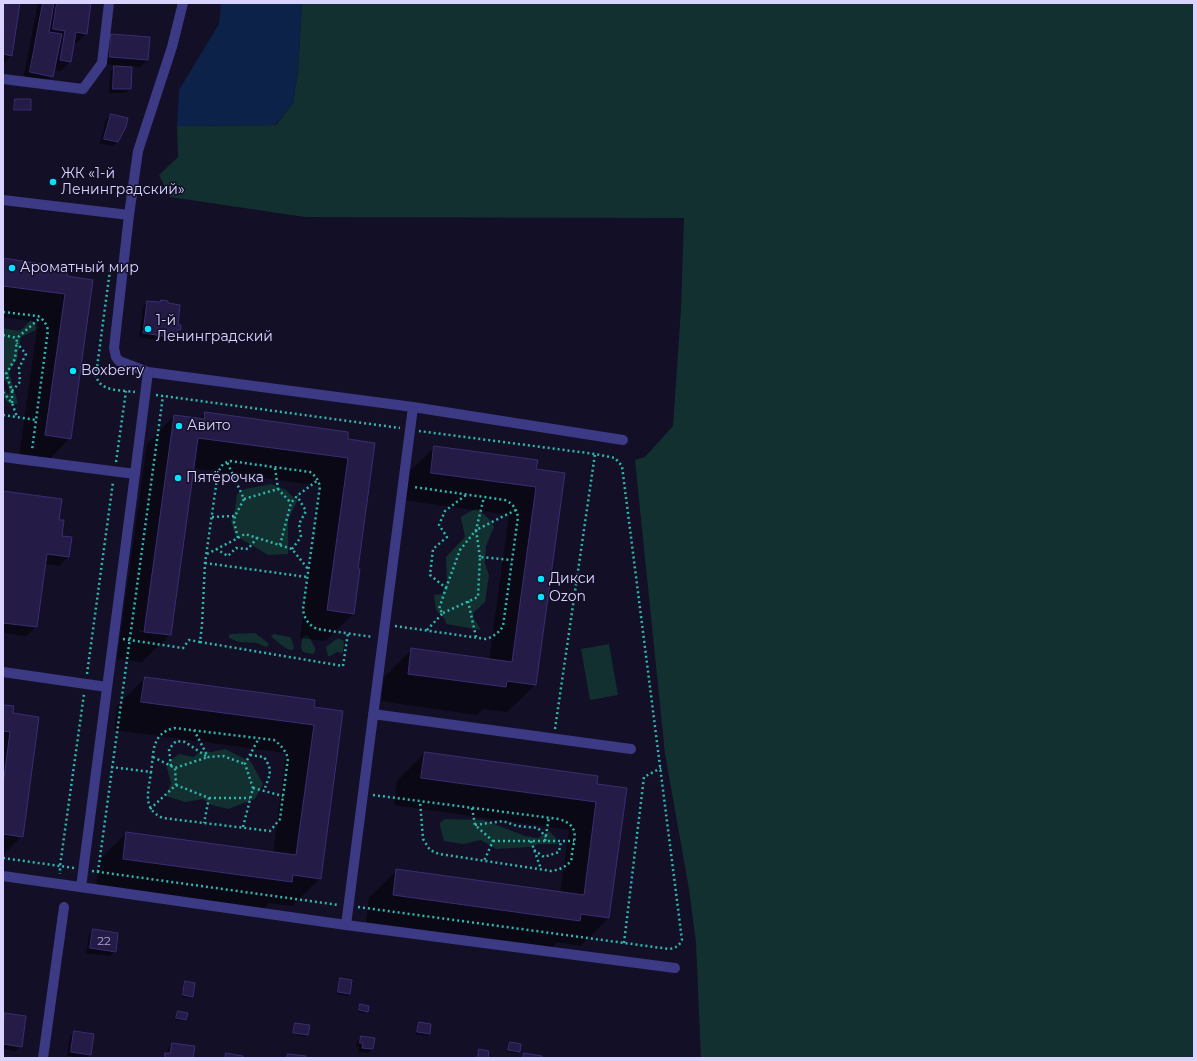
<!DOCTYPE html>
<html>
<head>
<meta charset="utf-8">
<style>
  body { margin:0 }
  #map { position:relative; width:1197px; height:1061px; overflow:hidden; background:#130f26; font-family:Montserrat,sans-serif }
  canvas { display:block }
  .frame { position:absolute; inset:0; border:4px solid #d9d4ff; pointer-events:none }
</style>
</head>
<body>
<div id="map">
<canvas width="1197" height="1061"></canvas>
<div class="frame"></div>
</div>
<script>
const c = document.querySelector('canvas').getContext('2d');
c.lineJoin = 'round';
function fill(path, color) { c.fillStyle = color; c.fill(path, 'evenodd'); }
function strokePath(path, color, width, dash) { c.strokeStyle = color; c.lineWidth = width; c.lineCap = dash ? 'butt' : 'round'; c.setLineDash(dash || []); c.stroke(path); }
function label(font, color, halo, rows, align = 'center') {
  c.font = font + ' Montserrat,sans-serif'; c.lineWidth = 3; c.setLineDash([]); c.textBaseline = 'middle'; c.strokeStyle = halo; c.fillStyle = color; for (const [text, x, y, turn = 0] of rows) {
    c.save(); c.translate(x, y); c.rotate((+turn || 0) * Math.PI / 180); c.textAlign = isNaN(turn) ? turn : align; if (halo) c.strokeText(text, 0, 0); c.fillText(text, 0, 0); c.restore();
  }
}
fill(new Path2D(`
  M302,3H1194V1058H701L696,943L689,889L665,754L635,460L645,457L673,426L681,309L684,218L305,217L170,197L159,175L178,157L177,126L276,125L293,103L298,71Z
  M31,319L35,324L36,330L21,337L17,359L9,372L18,404L8,403L3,396V388L8,394H10L7,382L5,380L3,381V328C21,331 19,334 31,319Z
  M271,484L286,490L297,501L288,520V554L268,555L235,535L231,521L235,510L237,494L245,489Z
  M477,508L490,520L494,527L486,546L485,564L489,575L485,602L473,613V617L481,630L446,624L445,619L436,610L434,595L442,594L447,580L446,557L465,537L461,518L462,516Z
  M255,633L268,643L269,645L266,647L257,643L239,642L229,638V635L231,634Z
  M274,634L290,637L291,638L294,648C293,649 293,650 292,650C287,651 274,639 271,636Z
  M305,635L309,636L315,648V651L313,654L303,652C300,648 301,638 305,635Z
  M338,638L344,641L343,652L341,653L337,652L330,656H328L326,648L327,646Z
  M609,644L618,695L590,700L581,649Z
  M225,749L251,762L263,784L255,799L228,809L212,805L203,799L185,802L166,796L171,783L167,768L168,762L179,754L193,757L202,751L211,752Z
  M445,819L484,820L525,836L538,838L549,831L556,838L557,844H539L529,847L496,849L481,840L463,844L444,841L440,826V823Z`), '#12302f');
fill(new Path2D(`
  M221,3H302L298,71L293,103L275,125L177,126L179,90L219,24Z`), '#0c2248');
fill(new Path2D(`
  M3,3H19L12,55L3,64Z
  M38,3H90L86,34L76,43H73L70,61L61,71L54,70L52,76L45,83L23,79Z
  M112,35L147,60L140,67L103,64L105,42Z
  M114,67L130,89L126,93H109L110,72Z
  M15,100L30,109L28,111H13V102Z
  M111,115L117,142L113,146L100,143L106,119Z
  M3,259L66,277L70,438L43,466L18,463L38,322L3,317Z
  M161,301L180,330L176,334L175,337L171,342L139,337L143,306L148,302L158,303Z
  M205,413L346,440L374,444L357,569L353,614L325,641L300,638L321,486L193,468L170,635L142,662L117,659L147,444L174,416L199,419ZM139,630L148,631V633L139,632Z
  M435,447L535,470L564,474L535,685L507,712L483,709L477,715L381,701L384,677L412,649L489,660L509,515L403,500L407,474Z
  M3,492L58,520L61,536L68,557L59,566L45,564L36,627L26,636L3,633Z
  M145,678L313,708L342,712L320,878L292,906L269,903L263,909L96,886L99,860L127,833L273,852L286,753L114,730L117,706Z
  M3,706L12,714L22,836L3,855Z
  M425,753L596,785L608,918L581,946L557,942L552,948L366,922L369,898L397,870L560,893L569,830L394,805L397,781Z
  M93,930L115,951L110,956L86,953L89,935Z
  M341,979L349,994L347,996L337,994L339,981Z
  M186,982L192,996L190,998L182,997L184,984Z
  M360,1005L367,1011L365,1013L358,1012V1007Z
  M178,1012L186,1019L184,1021L175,1020L176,1014Z
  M5,1014L21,1046L16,1051L3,1049V1016Z
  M419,1023L430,1025L429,1034L427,1036L416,1034L417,1025Z
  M295,1024L307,1035L305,1037L292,1034L293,1026Z
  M75,1032L90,1055L86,1058L67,1056L70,1036Z
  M361,1037L373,1049L368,1053L358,1052L359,1047H356L357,1042Z
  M510,1043L519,1051L517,1053L507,1052L508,1045Z
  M172,1044L192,1058H161L165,1054H167L168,1048Z`), '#0007');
const building = new Path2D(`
  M3,3H20L12,56L3,54Z
  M43,3H54L49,32L62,34L53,77L30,72Z
  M57,3H91L87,34L76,32L71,62L60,60L65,31L53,29Z
  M111,34L150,37L148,60L110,57Z
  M114,66L132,67L131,89H113Z
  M15,99H31V110H14Z
  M111,114L128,118L126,127L118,142L104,139Z
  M3,258L68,268L67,276L93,280L71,439L45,435L65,294L3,286Z
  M161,300L168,301V303L180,305L178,325H181V330H177L176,338L143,333L147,301L160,302Z
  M205,412L348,432V439L375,443L358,569H360L354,614L327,610L348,458L198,438L171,635L144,632L174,415L204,419Z
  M434,446L538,460L536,469L565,473L536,685L507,681L506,687L408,674L411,648L512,662L536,487L431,473Z
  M3,491L62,499L59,520H64L62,536L72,537L69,557L47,554L37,627L3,623Z
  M145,677L315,700L314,707L343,711L321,879L293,875L292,882L123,859L126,832L296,855L314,725L141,702Z
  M3,705L14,706L13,713L39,717L23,837L3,834V785L10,732L3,731Z
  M425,752L598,776L597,784L627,788L609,918L581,914L580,921L393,895L396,869L584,895L596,802L421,778Z
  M93,929L118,933L116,952L90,948Z
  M340,978L352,980L350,994L338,992Z
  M185,981L195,983L193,997L183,995Z
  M360,1004L369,1006L368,1012L359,1010Z
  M178,1011L188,1013L186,1020L176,1018Z
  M5,1013L26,1016L22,1047L3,1044V1025Z
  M419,1022L431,1024L430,1034L417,1032Z
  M295,1023L310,1025L308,1035L293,1033Z
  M74,1031L94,1034L91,1055L71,1052Z
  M361,1036L375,1038L373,1049L362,1048L363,1043H360Z
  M510,1042L521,1044L520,1052L508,1050Z
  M172,1043L195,1046L193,1058H164L165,1053H170Z
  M479,1049L489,1051L488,1058H478Z
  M226,1053L243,1056L242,1058H225Z
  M524,1053L542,1056L541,1058H523Z
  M288,1054L306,1056V1058H287Z`);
fill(building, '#241b47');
strokePath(building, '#3b2d73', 1);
strokePath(new Path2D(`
  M110,270L96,375C99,392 121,390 135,392
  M3,312L38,316C44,320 46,323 48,330L32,450
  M3,335L17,338
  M12,391L20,382L19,368L26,354L17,343
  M3,392L12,403L17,417
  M156,395L400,428
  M12,403V391L6,374L15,359L17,338L40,318
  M3,415L36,420
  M116,462L126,391
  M275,468L278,489
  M244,499L278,489L291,503
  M212,517L235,516L244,499L227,462
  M238,538L245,534L292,549L308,569
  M280,545L291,503L297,496L318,480
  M216,549L228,556L236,548L248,549L257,538
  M292,549L301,537L299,524L306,511L297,496
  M207,554L238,538L234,522L235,516
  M480,557L476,530L516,510
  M205,563L307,577
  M446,588L460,550L476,530L484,497
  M468,601L476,637
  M443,613L478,597L480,557L512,560
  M395,626L486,639C494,636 499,633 503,626L518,517C516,508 513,504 505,500L414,487
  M427,630L443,613L439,609L446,588L430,575L433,549L447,537L439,525L445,511L466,495
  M123,639L183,648L189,640L200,642L202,625L205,563L218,472L223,464L230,461L310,472C316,476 318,480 320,486L303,609C304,619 309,625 317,629L373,637
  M200,642L343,666L348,633
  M87,674L113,482
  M555,729L595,454
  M194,730L208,757L223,756L245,764
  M250,755L264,757C274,772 269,775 264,791
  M153,757L175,768L208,757
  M171,766L169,749L176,741L185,742L206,756
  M111,767L151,772C149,790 141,809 163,818L270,831L280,819L288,758C285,750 281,745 274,740L174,728C151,734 154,752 151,772
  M176,785L209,798L204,823
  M253,788L283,796
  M373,795L559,819C578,825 576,835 572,852C572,856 572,861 569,863C564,868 558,870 551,871L439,854L430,850L423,839L420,801
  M209,798H250
  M472,808L475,825L493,841L484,861
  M150,809L176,785L175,768
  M475,825L503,821L517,826L538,828L546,837
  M243,827L253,788L245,764L259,738
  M493,841H574
  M531,841L541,869
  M545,841L549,817
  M534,850L544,857L559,852L561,841
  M3,858L60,866V874
  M74,868L60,866L84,694
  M92,871L339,905
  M98,872L163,396
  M358,907L669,949C676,948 679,946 682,940L622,466L615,458L595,454L419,431
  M624,943L644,777L661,768`), '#2fb8b0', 2.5, [2, 3]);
strokePath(new Path2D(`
  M3,79L83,89L102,63L109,3
  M3,200L129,215L138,151L172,47L183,3
  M129,215L114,348L116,357L119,361L148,372
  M413,407L623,440
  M3,457L135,474L148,372L413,407L346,925L675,968
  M3,672L107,687
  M373,714L631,749
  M3,876L346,925
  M81,887L135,474
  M43,1058L64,907`), '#3d3a85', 10);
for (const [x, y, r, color] of [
  [53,182,4,"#00e5ff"],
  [12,268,4,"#00e5ff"],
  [148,329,4,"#00e5ff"],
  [73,371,4,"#00e5ff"],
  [179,426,4,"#00e5ff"],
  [178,478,4,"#00e5ff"],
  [541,579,4,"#00e5ff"],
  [541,597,4,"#00e5ff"]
]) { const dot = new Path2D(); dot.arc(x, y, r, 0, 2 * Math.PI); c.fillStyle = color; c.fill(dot); strokePath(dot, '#130f26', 1.5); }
label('12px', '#aca6d1', null, [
  ["22",104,941]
]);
label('14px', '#d9d4ff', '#130f26', [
  ["ЖК «1-й",61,174],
  ["Ленинградский»",61,190],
  ["Ароматный мир",20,268],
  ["1-й",156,321],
  ["Ленинградский",156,337],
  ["Boxberry",81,371],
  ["Авито",187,426],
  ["Пятёрочка",186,478],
  ["Дикси",549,579],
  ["Ozon",549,597]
], 'left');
</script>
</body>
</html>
